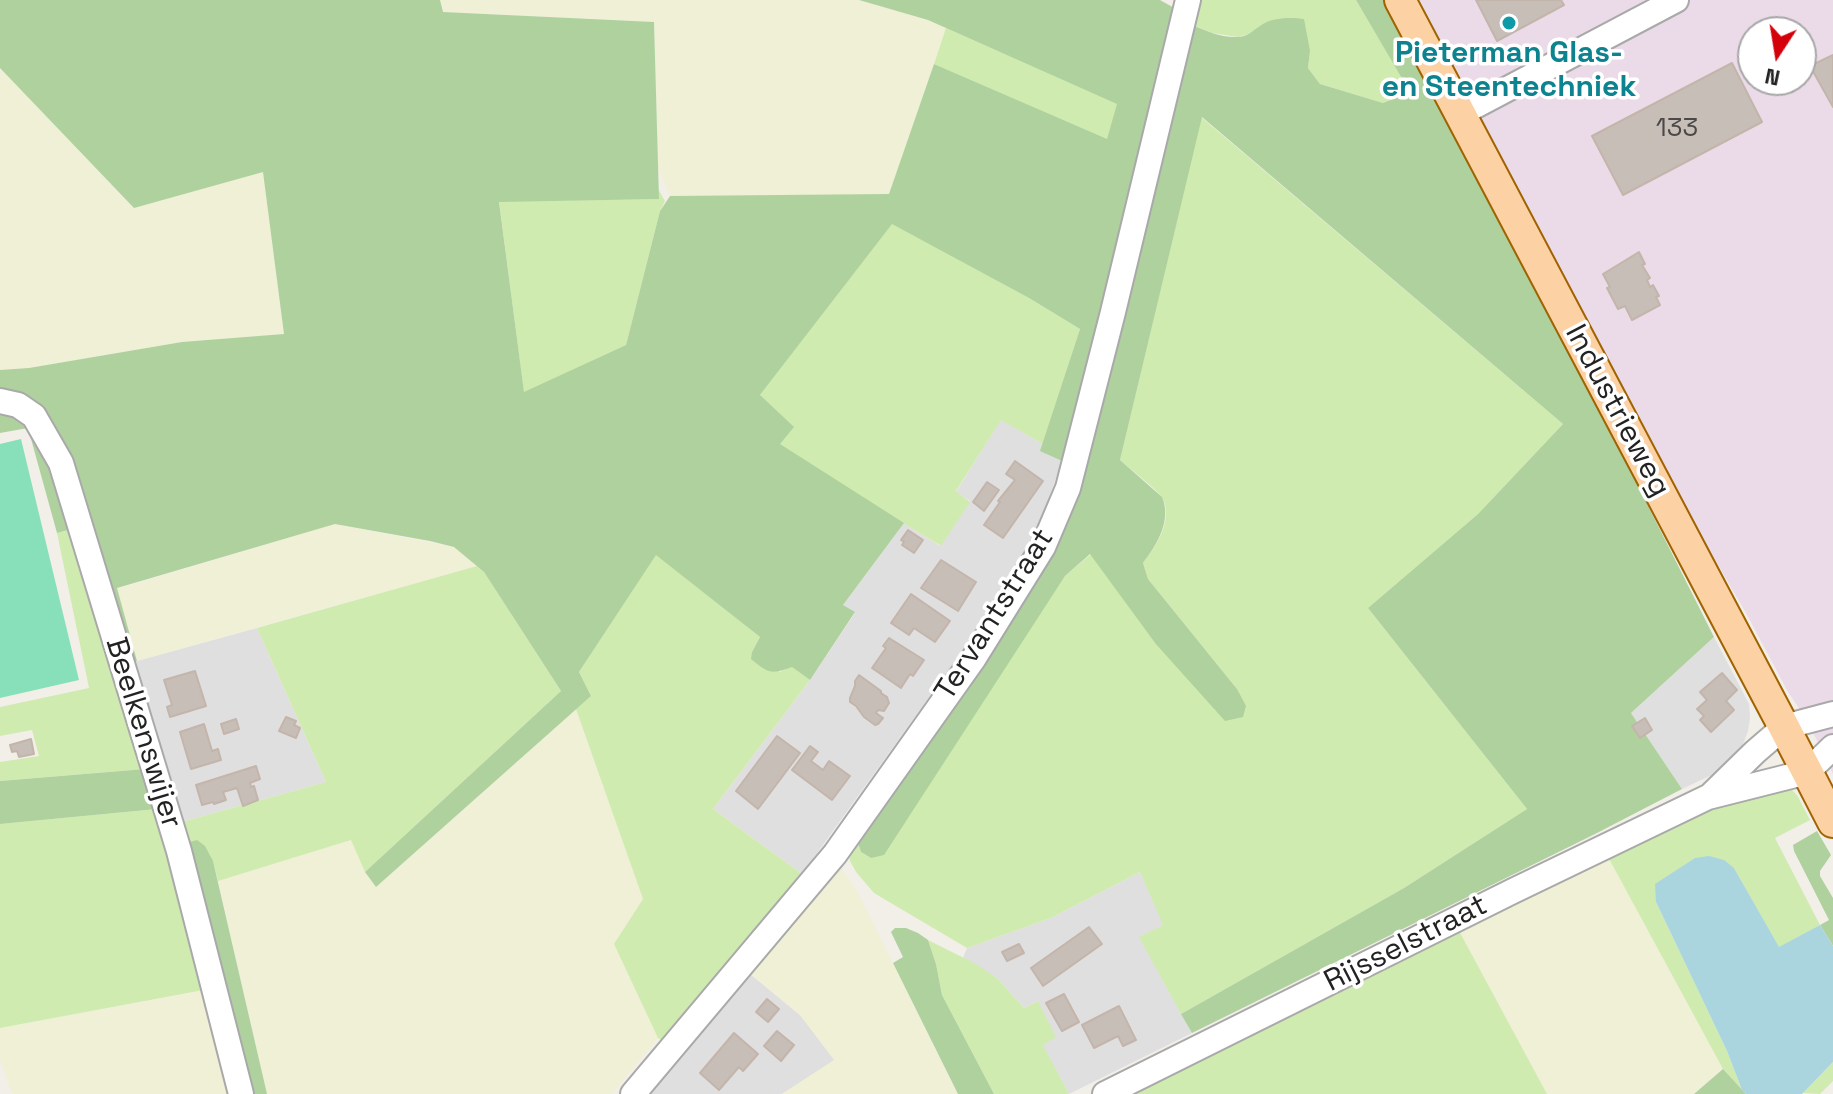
<!DOCTYPE html>
<html>
<head>
<meta charset="utf-8">
<style>
  body { margin:0 }
  #map { position:relative; width:1833px; height:1094px; overflow:hidden; background:#f2efe9; font-family:"Space Grotesk",sans-serif }
  canvas { display:block }
  .north { position:absolute; left:1737px; top:16px; width:80px; height:80px; box-sizing:border-box; background:#fff; border:2px solid #a7a7a7; border-radius:50%; rotate:192deg; font-size:22px; font-weight:700; line-height:32px; text-align:center; color:#222 }
  .north::after { content:''; display:block; margin:auto; width:28px; height:36px; background:#d4000a; clip-path:polygon(50% 0,100% 100%,50% 72%,0 100%) }
</style>
</head>
<body>
<div id="map">
<canvas width="1833" height="1094"></canvas>
<div class="north">N</div>
</div>
<script>
const c = document.querySelector('canvas').getContext('2d');
c.lineJoin = 'round';
function fill(path, color) { c.fillStyle = color; c.fill(path, 'evenodd'); }
function strokePath(path, color, width, dash) { c.strokeStyle = color; c.lineWidth = width; c.lineCap = dash ? 'butt' : 'round'; c.setLineDash(dash || []); c.stroke(path); }
function label(font, color, halo, rows, align = 'center') {
  c.font = font + ' "Space Grotesk",sans-serif'; c.lineWidth = 7; c.setLineDash([]); c.textBaseline = 'middle'; c.strokeStyle = halo; c.fillStyle = color; for (const [text, x, y, turn = 0] of rows) {
    c.save(); c.translate(x, y); c.rotate((+turn || 0) * Math.PI / 180); c.textAlign = isNaN(turn) ? turn : align; if (halo) c.strokeText(text, 0, 0); c.fillText(text, 0, 0); c.restore();
  }
}
fill(new Path2D(`
  M1001,419L1043,444L1041,451L1062,461L1040,522L1006,590L802,874L713,809L810,680L855,613L843,605L904,523L940,546L970,501L956,492Z
  M257,628L326,782L178,823L124,666L137,661Z
  M1714,637L1749,704L1750,718L1748,731L1741,749L1732,761L1714,774L1682,789L1631,713Z
  M1140,872L1164,925L1140,937L1192,1033L1069,1094L1042,1045L1038,1001L1024,1008L998,979L963,958L967,948L1051,918Z
  M749,973L800,1015L835,1060L782,1094H646Z`), '#e0dfdf');
fill(new Path2D(`
  M1418,0H1833V774L1807,720L1788,692L1746,613L1697,529ZM1753,32H1801V80H1753Z`), '#ebdbe9');
fill(new Path2D(`
  M440,0H859L928,20L946,28L889,195L670,196L658,168L654,22L443,12Z
  M0,68L134,208L263,171L284,334L182,342L29,368L0,370Z
  M335,524L454,547L477,566L137,661L117,589Z
  M576,709L643,899L614,944L658,1038L612,1094H267L218,881L352,840L365,872L376,887Z
  M1607,855L1723,1069L1694,1094H1547L1458,929Z
  M833,867L841,868L855,887L958,1094H782L834,1060L800,1015L749,973Z
  M202,991L232,1094H12L0,1060V1028Z`), '#eff0d5');
fill(new Path2D(`
  M1199,0H1356L1411,92L1383,103L1320,84L1308,68L1310,51L1252,33L1238,37L1212,33L1193,25Z
  M946,28L1118,104L1107,140L934,64Z
  M1201,117L1563,424L1478,514L1368,608L1527,809L1404,888L1181,1014L1139,937L1163,925L1140,872L1051,918L967,948L874,893L856,872L850,861L848,850L856,837L861,852L871,858L1065,576L1091,554L1155,643L1237,689L1148,579L1143,563C1156,547 1173,520 1163,499C1158,490 1129,468 1120,460Z
  M658,189L665,201L660,211L626,345L524,393L499,201L658,199Z
  M892,223L1029,298L1080,329L1043,444L1001,420L956,491L970,502L941,546L862,498L779,444L760,395Z
  M70,530L145,769L0,781V762L39,756L32,730L0,736V707L89,688L57,533Z
  M656,554L760,637L752,652L780,672L791,666L810,680L713,809L802,874L663,1041L658,1038L614,944L643,899L576,709L591,696L579,672Z
  M477,566L484,572L561,691L365,872L351,840L218,881L213,861L183,844L178,823L326,782L257,628Z
  M1789,787L1797,795L1810,820L1775,838L1820,925L1779,948L1734,868L1695,858L1681,868L1656,902L1727,1051L1742,1090L1723,1069L1607,855L1702,809Z
  M157,809L209,989L0,1028V824Z
  M1458,929L1547,1094H1121Z
  M928,940L976,964L998,979L1024,1008L1038,1001L1056,1037L1043,1045L1069,1094H994L942,995L936,964Z
  M1833,1062V1081L1820,1094L1803,1093Z`), '#d0ebb0');
fill(new Path2D(`
  M0,0H440L443,12L654,22L659,199L499,202L524,392L626,345L660,211L670,196L889,194L934,64L1107,139L1117,104L928,20L859,0H1160L1176,9C1137,160 1102,311 1062,461L1040,451L1080,329L1029,298L892,224L760,395L794,427L780,444L904,523L843,605L855,612L810,680L792,667C771,675 768,673 751,659L752,652L760,637L656,555L579,672L591,696L376,887L365,872L561,691L484,572L454,547L430,541L335,524L117,588L137,661L124,666L84,526L57,533L28,428L0,433V370L29,368L182,342L284,334L263,172L134,208L0,68Z
  M1356,0H1383L1568,347L1714,637L1631,713L1682,789L1595,834L1192,1033L1181,1014L1404,888L1527,809L1368,608L1478,514L1563,424L1202,117L1120,460L1162,497C1172,520 1157,545 1143,563L1148,579L1237,689L1246,706L1243,717L1225,721L1155,643L1090,554L1065,576L884,855L871,858L861,852L856,837L1049,555L1193,25C1206,31 1222,38 1237,37C1248,37 1252,31 1260,26C1271,17 1291,17 1304,19L1310,51L1308,68L1320,84L1383,103L1410,92Z
  M145,769L157,809L0,824V781Z
  M1817,831L1831,855L1820,871V876L1833,898V946L1820,925L1829,920L1794,851L1793,845Z
  M197,840L205,846L213,861L267,1094H232L202,991L224,986L183,844Z
  M895,928H906L918,933L928,940L936,964L942,995L994,1094H958L893,963L903,957L891,932Z
  M1723,1069L1746,1094H1694Z`), '#afd19e');
fill(new Path2D(`
  M21,439L79,680L0,698V444Z`), '#88e0ba');
fill(new Path2D(`
  M1709,856L1724,860L1734,868L1779,947L1820,925L1833,946V1062L1802,1094H1746L1742,1090L1727,1051L1656,902L1655,884L1695,858Z`), '#aad5df');
const building = new Path2D(`
  M1476,0H1561L1564,5L1497,41Z
  M1833,55V107L1810,66Z
  M1732,63L1762,122L1623,195L1592,136Z
  M1639,252L1645,264L1642,265L1650,278L1647,280L1650,287L1653,285L1659,296L1656,297L1660,305L1632,320L1625,306L1618,309L1607,288L1610,287L1603,274Z
  M1015,461L1043,481L1003,538L984,525L1000,502L998,501L1015,480L1006,474Z
  M987,482L999,490L984,511L973,502Z
  M908,530L923,540L914,553L902,545L904,542L901,540Z
  M941,560L976,582L958,611L921,588Z
  M911,594L950,621L935,642L914,628L909,635L891,623Z
  M889,638L924,660L913,676L910,674L901,688L872,668L886,648L883,646Z
  M195,671L206,706L170,717L167,707L172,705L164,680Z
  M1722,673L1737,690L1726,701L1734,710L1711,732L1700,720L1704,716L1697,709L1707,700L1700,692Z
  M859,675L881,691V693L887,697L889,703L884,711L878,710L876,713L883,718L878,724L875,725L864,717L856,706L850,702V698L855,686V681Z
  M286,717L296,721L294,725L300,728L296,738L279,731Z
  M1645,718L1652,730L1640,738L1632,726Z
  M236,719L239,729L224,734L221,724Z
  M204,724L212,751L218,749L221,760L191,769L180,732Z
  M777,736L800,753L758,809L736,791Z
  M31,739L34,754L19,757L17,751L12,752L10,745Z
  M810,746L818,752L811,761L823,770L829,761L850,776L832,800L792,770Z
  M256,766L260,779L250,783L251,787L254,786L258,800L243,806L237,788L223,792L226,800L214,804L213,802L202,805L196,785Z
  M1089,927L1102,944L1043,986L1031,968Z
  M1019,944L1024,953L1007,961L1002,952Z
  M1064,994L1079,1022L1062,1031L1046,1003Z
  M767,999L779,1009L768,1022L756,1012Z
  M1119,1006L1136,1040L1123,1046L1118,1036L1094,1048L1082,1025Z
  M777,1031L794,1045L781,1061L764,1046Z
  M734,1033L758,1054L743,1071L739,1067L719,1090L700,1073Z`);
fill(building, '#c7beb8');
strokePath(building, '#c4b5ab', 2);
const minor = new Path2D(`
  M1460,114L1676,0
  M0,401L18,405L34,416L61,463L179,851L241,1094
  M1712,794L1755,752L1784,727L1833,714
  M633,1094L835,854L974,658L1043,547L1068,488L1113,312L1188,0
  M1105,1094L1513,891L1708,797L1807,772L1833,747`);
const major = new Path2D(`
  M1400,0L1784,727L1833,822`);
strokePath(minor, '#a9a9a9', 28);
strokePath(major, '#a06300', 34);
strokePath(minor, '#fff', 24);
strokePath(major, '#fcd2a4', 30);
for (const [x, y, r, color] of [
  [1509,23,8,"#0f9aa8"]
]) { const dot = new Path2D(); dot.arc(x, y, r, 0, 2 * Math.PI); c.fillStyle = color; c.fill(dot); strokePath(dot, '#fff', 3); }
label('26px', '#4b4948', null, [
  ["133",1677,129]
]);
label('bold 30px', '#0d838f', '#fff', [
  ["Pieterman Glas-",1509,54],
  ["en Steentechniek",1509,88]
]);
label('30px', '#222', '#fff', [
  ["Industrieweg",1617,411,62],
  ["Tervantstraat",995,615,-58],
  ["Beelkenswijer",143,733,73],
  ["Rijsselstraat",1406,944,-27]
]);
</script>
</body>
</html>
